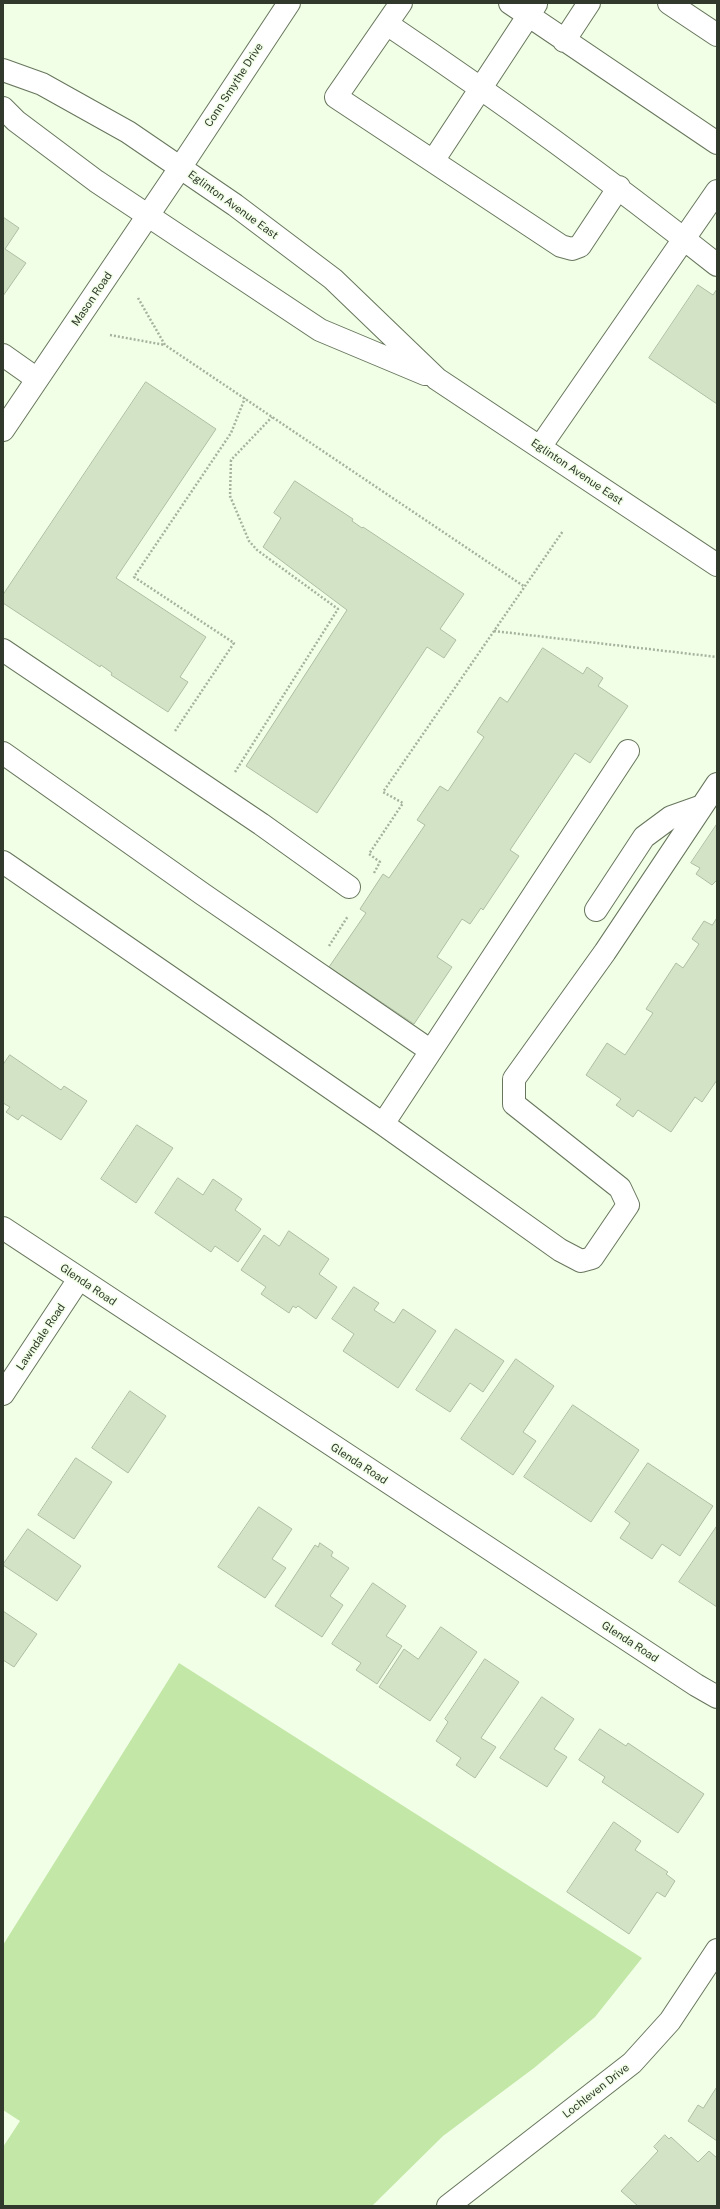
<!DOCTYPE html>
<html>
<head>
<meta charset="utf-8">
<style>
  body { margin:0 }
  #map { position:relative; width:720px; height:2209px; overflow:hidden; background:#f1ffe7; font-family:"Public Sans",sans-serif }
  canvas { display:block }
  .frame { position:absolute; inset:0; border:4px solid #31382c; pointer-events:none }
</style>
</head>
<body>
<div id="map">
<canvas width="720" height="2209"></canvas>
<div class="frame"></div>
</div>
<script>
const c = document.querySelector('canvas').getContext('2d');
c.lineJoin = 'round';
function fill(path, color) { c.fillStyle = color; c.fill(path, 'evenodd'); }
function strokePath(path, color, width, dash) { c.strokeStyle = color; c.lineWidth = width; c.lineCap = dash ? 'butt' : 'round'; c.setLineDash(dash || []); c.stroke(path); }
function label(font, color, halo, rows, align = 'center') {
  c.font = font + ' "Public Sans",sans-serif'; c.lineWidth = 3; c.setLineDash([]); c.textBaseline = 'middle'; c.strokeStyle = halo; c.fillStyle = color; for (const [text, x, y, turn = 0] of rows) {
    c.save(); c.translate(x, y); c.rotate((+turn || 0) * Math.PI / 180); c.textAlign = isNaN(turn) ? turn : align; if (halo) c.strokeText(text, 0, 0); c.fillText(text, 0, 0); c.restore();
  }
}
fill(new Path2D(`
  M179,1663L642,1958L595,2017L534,2068L443,2136L372,2206H3V2147L20,2121L3,2110V1945Z`), '#c3e7a7');
const building = new Path2D(`
  M3,217L19,228L5,249L26,263L3,296Z
  M698,285L713,295L717,289V404L649,358Z
  M146,382L216,429L116,578L206,637L180,677L188,682L168,712L111,675L112,673L101,665L100,667L3,603V595Z
  M295,481L353,519L352,521L362,528L363,527L464,594L440,629L456,640L444,658L427,647L317,813L246,766L347,610L263,547L281,518L274,513Z
  M543,648L583,674L587,667L603,678L598,686L628,706L590,763L575,753L510,850L519,856L483,910L481,908L470,924L462,919L437,957L452,967L414,1024L329,967L366,913L360,909L383,874L389,878L425,825L417,820L440,786L448,791L484,737L477,732L500,697L507,702Z
  M717,824V880L712,885L696,874L700,868L691,863Z
  M717,918V1080L702,1102L695,1097L671,1132L638,1110L633,1117L616,1105L621,1099L586,1075L607,1043L625,1055L653,1013L646,1009L676,963L683,968L699,944L692,939L704,921L712,925Z
  M10,1055L61,1090L64,1086L87,1101L61,1140L22,1115L18,1120L6,1112L10,1107L3,1103V1065Z
  M137,1125L173,1148L136,1203L101,1179Z
  M178,1178L203,1195L213,1179L242,1199L235,1210L261,1229L238,1262L215,1246L211,1252L155,1213Z
  M289,1231L329,1259L319,1274L337,1287L316,1319L298,1306L296,1308L293,1306L289,1313L261,1294L266,1287L241,1270L264,1235L279,1246Z
  M354,1287L379,1303L374,1310L394,1323L403,1309L436,1331L398,1388L343,1351L354,1334L332,1319Z
  M456,1329L504,1361L483,1392L470,1383L450,1412L416,1390Z
  M516,1359L554,1386L523,1432L536,1441L513,1475L461,1439Z
  M130,1391L166,1416L128,1473L92,1448Z
  M573,1405L639,1450L591,1522L524,1477Z
  M76,1458L112,1482L74,1539L38,1515Z
  M648,1463L713,1506L680,1556L662,1544L652,1559L620,1538L630,1523L615,1512Z
  M259,1507L292,1529L272,1559L286,1568L265,1598L218,1567Z
  M717,1526V1607L679,1582Z
  M28,1529L81,1566L57,1601L3,1565Z
  M320,1543L333,1552L331,1556L349,1568L330,1596L343,1605L322,1637L275,1606L315,1545L318,1547Z
  M373,1583L406,1606L386,1636L402,1646L377,1684L356,1670L361,1663L332,1644Z
  M3,1611L37,1634L14,1667L3,1660Z
  M441,1627L477,1652L430,1721L379,1687L404,1649L418,1659Z
  M485,1659L519,1682L481,1738L496,1747L475,1778L456,1765L461,1758L436,1741L448,1722L445,1719Z
  M542,1697L574,1719L554,1749L567,1757L547,1787L500,1758Z
  M600,1729L626,1746L628,1743L704,1794L678,1833L602,1782L605,1777L579,1760Z
  M614,1822L641,1841L635,1850L668,1872L666,1874L675,1881L665,1897L657,1892L629,1934L567,1892Z
  M717,2087V2141L688,2121L698,2105L703,2108Z
  M665,2135L669,2139L671,2137L698,2162L709,2151L717,2158V2206H638L621,2191L658,2151L654,2147Z`);
fill(building, '#d3e4c6');
strokePath(building, '#aebea2', 1);
const minor = new Path2D(`
  M401,3L336,97L561,246L572,249L580,246L619,187
  M510,3L717,143
  M669,3L717,35
  M387,24C500,100 610,180 717,265
  M564,41L589,3
  M433,161L536,4
  M3,355L37,379
  M3,430L180,168L289,3
  M540,447L717,191
  M3,650L261,824L349,887
  M3,753L204,895L431,1051
  M3,862L383,1124L560,1250L581,1261L592,1258L628,1205L620,1188L514,1104V1079L605,952L717,784
  M596,910L644,837L671,817L702,806
  M383,1124L628,751
  M3,1228L696,1685L717,1697
  M3,1394L79,1279
  M448,2206L632,2063L670,2021L717,1950`);
const major = new Path2D(`
  M3,70L42,84L128,132L235,205L333,279L437,379L717,565
  M3,108L16,121L96,181L320,330L425,374`);
strokePath(minor, '#67765c', 24);
strokePath(major, '#67765c', 24);
strokePath(new Path2D(`
  M138,298L165,345L525,587
  M110,335L165,345
  M494,631L717,657
  M175,731L234,643L134,577L231,433L245,398
  M235,772L338,609L257,550L249,541L230,496L231,460L272,417
  M374,873L380,862L369,854L403,803L383,792L563,531
  M329,946L348,916`), '#a7b29e', 2.5, [2, 2]);
strokePath(minor, '#fff', 22);
strokePath(major, '#fff', 22);
label('11px', '#31382c', '#f1ffe7', [
  ["Conn Smythe Drive",234,85,-57],
  ["Eglinton Avenue East",233,205,36],
  ["Mason Road",92,299,-56],
  ["Eglinton Avenue East",577,472,34],
  ["Glenda Road",88,1285,34],
  ["Lawndale Road",41,1337,-56],
  ["Glenda Road",359,1464,33],
  ["Glenda Road",630,1642,33],
  ["Lochleven Drive",596,2091,-38]
]);
</script>
</body>
</html>
